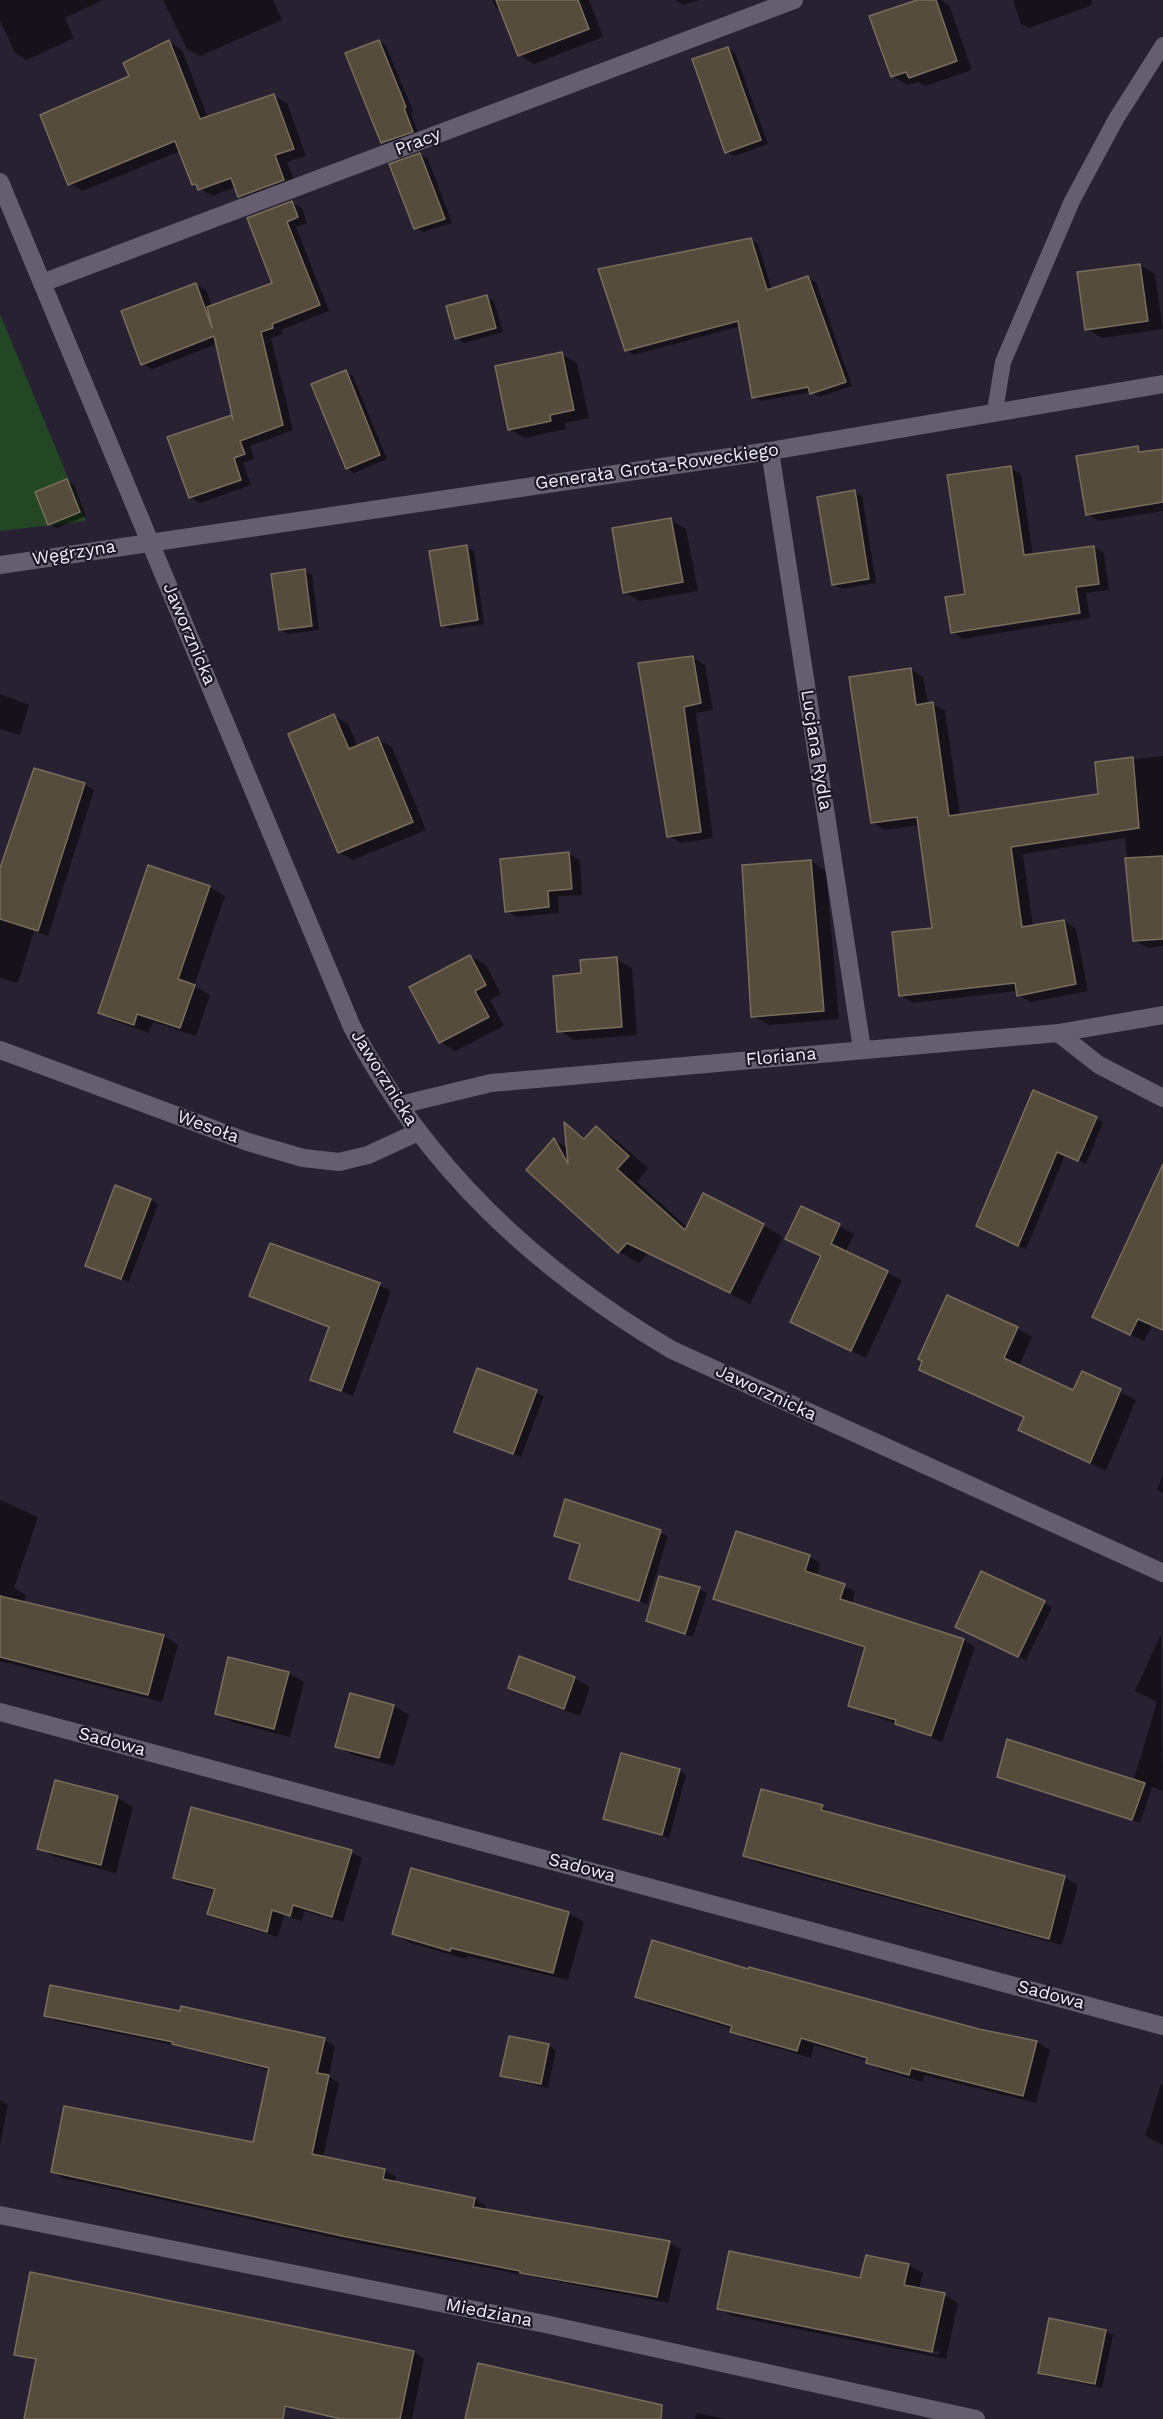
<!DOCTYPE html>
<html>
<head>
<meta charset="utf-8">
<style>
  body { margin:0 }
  canvas { display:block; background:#272131 }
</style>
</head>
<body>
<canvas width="1163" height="2419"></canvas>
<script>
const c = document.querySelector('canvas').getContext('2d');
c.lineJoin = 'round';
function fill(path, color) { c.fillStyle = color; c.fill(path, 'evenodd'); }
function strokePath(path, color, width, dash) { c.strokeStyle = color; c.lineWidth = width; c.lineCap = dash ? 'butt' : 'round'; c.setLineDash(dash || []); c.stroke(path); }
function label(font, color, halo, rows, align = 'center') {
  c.font = font + ' "Work Sans",sans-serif'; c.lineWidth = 4.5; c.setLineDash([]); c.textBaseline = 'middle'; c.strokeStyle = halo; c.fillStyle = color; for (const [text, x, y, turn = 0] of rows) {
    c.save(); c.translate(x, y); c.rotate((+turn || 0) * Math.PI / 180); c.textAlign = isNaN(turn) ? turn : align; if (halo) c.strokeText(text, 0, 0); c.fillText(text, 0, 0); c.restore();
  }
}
fill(new Path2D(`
  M0,314L86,521L0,531Z`), '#234724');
fill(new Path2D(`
  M0,0H103L65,18L74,38L27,60L15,53L0,20Z
  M163,0H273L282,20L200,56L187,49Z
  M492,0H589L603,37L534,64L519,55L502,11L495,7Z
  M675,0H699L684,5Z
  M921,0H941L949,5L972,70L925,86L918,82L908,85L892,76Z
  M1013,0H1091L1093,5L1029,28L1021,24Z
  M379,41L386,46L413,111L411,112L419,136L390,147L383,142Z
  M169,42L182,50L208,118L274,96L287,103L306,156L287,162L297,187L253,204L240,196L236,187L212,196L193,184L180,151L83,191L70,184L131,77Z
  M727,48L735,53L768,144L734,156L726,152Z
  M420,154L428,159L452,223L423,232L415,228Z
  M292,203L302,208L307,223L296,227L329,311L281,330L283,334L271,338L293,430L250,446L254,459L243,463L251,485L200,503L190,497L234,418L217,344L152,369L143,364L196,285L206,290L212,307L274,284L249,219Z
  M750,239L758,244L772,290L808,278L816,282L852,386L819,397L811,392L761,401L753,397L741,326L634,355L626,350Z
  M1140,265L1155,274L1163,329L1102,338L1087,329Z
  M487,297L494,301L503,332L464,343L457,338Z
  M561,354L577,363L589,418L565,423L566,429L525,438L509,429Z
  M345,372L353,376L387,459L354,473L347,468Z
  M1138,448L1146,453L1163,450V511L1099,521L1087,514Z
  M1010,468L1021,474L1033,556L1094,547L1104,553L1109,590L1086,593L1090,618L963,639L952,632Z
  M67,481L74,485L86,516L57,528L50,524Z
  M855,492L862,496L876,583L841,589L833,584Z
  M670,520L686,529L698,591L640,601L624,592Z
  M466,547L474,551L484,624L450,629L442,625Z
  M305,571L312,575L319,630L288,634L280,629Z
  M692,657L705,665L713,710L696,713L713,838L681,843L669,836L640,664Z
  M911,669L923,677L928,704H933L945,711L960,816L1099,795L1096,763L1163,756V946L1147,948L1134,940L1125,838L1023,854L1033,927L1064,921L1076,929L1088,991L1031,1002L1018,995L1017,991L913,1003L900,995L934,929L920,825L885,830L872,822Z
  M0,694L29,705L20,735L0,729Z
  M334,716L348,724L358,747L378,739L392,747L426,830L353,860L339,852Z
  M84,784L94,790L48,936L34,931L18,983L0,978V874Z
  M569,854L580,860L582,895L558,896L559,913L517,917L507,911Z
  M811,861L826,871L839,1019L769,1025L753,1016Z
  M149,867L210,887L225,896L194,986L210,995L196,1036L153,1022L149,1033L115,1021L100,1012Z
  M470,956L486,965L501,994L490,1000L504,1026L455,1051L440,1042Z
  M616,959L632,968L637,1035L574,1040L559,1031L583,975Z
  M1034,1092L1103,1122L1086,1164L1065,1155L1026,1249L985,1230Z
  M566,1125L587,1138L596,1128L616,1140L648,1168L637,1182L688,1228L763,1225L783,1237L750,1304L648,1253L639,1263L619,1252L528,1170L554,1140L568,1148Z
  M1163,1171V1330L1152,1325L1144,1341L1107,1324Z
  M150,1200L158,1204L129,1282L87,1265Z
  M802,1208L854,1234L845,1252L902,1280L866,1358L792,1322L822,1257L787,1239Z
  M379,1285L391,1291L353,1396L312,1379L330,1328L251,1295Z
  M1017,1328L1032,1337L1019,1366L1074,1392L1082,1373L1136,1400L1106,1471L1020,1429L1025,1418L921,1369Z
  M478,1370L544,1396L521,1457L456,1431Z
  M1163,1475V1493L1157,1489Z
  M0,1500L38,1517L14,1588L26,1595L24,1604L164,1636L178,1645L162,1702L0,1661Z
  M566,1501L668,1536L647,1604L571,1578L581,1545L556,1535Z
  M737,1533L809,1557L821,1563L816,1576L855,1591L852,1605L964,1640L975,1647L942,1742L850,1706L866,1649L726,1604L715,1598Z
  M982,1573L1052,1607L1026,1660L964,1631Z
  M699,1589L707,1593L693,1637L648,1621Z
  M1161,1634L1163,1791L1152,1787L1140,1823L999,1776L1141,1782L1134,1778L1157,1702L1135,1691Z
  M288,1673L304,1682L290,1737L232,1722L216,1713Z
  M574,1678L590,1687L580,1716L525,1696L510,1687Z
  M351,1695L394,1706L409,1715L394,1766L353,1755L337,1746Z
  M679,1770L686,1775L669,1838L605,1818Z
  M117,1798L133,1807L116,1873L55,1857L39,1848Z
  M822,1807L835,1815L1065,1878L1078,1885L1062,1945L758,1863L745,1856Z
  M351,1852L362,1858L343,1922L304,1911L302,1921L284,1915L278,1937L220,1920L209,1914L216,1891L185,1884L174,1877Z
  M568,1913L584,1922L568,1980L467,1956L466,1959L410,1943L394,1934Z
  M749,1971L1037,2042L1050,2050L1036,2103L924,2075L923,2082L881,2070L868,2061L814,2045L811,2058L746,2039L732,2031L733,2029L650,2004L637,1996Z
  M45,2015L324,2040L335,2046L329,2077L339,2083L323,2158L385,2171L396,2177L395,2183L475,2199L486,2206L485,2211L670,2243L681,2249L668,2303L354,2242L63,2178L52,2172L254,2144L270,2071L179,2046L56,2021Z
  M549,2046L556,2050L548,2088L510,2079L502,2075Z
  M1161,2084L1163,2085V2145L1145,2136Z
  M0,2100L8,2105L0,2146Z
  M908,2265L923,2273L919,2289L944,2295L958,2303L946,2359L733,2316L719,2308L861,2280ZM732,2310L940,2352L939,2355L732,2313Z
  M32,2274L414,2352L424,2359L412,2419H336L252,2384L200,2419H25L37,2362L15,2354Z
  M1105,2331L1113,2335L1102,2388L1047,2376L1039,2372Z
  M697,2413L726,2419H695Z`), '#0007');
const building = new Path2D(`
  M496,0H578L589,29L518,56Z
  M917,0H936L957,61L909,78L906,72L891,77L869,16Z
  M169,40L200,119L274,94L294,149L275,155L284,180L238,197L231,178L198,190L196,184L192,185L175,141L68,185L40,115L129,76L123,63Z
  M379,40L406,107L404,108L413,132L381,143L345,53Z
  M728,47L761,140L725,153L692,59Z
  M420,153L445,219L414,229L389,164Z
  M292,201L298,217L287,222L320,305L272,324L273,328L261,332L283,425L240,441L245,454L234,458L241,480L189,498L167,437L232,415L233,420L214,336L141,365L121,311L196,283L212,328L207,307L272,283L247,218Z
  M751,238L767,290L808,276L846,382L810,394L808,387L752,398L738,321L625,351L598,269Z
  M1140,264L1148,321L1085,330L1077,272Z
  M487,295L496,328L455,339L446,306Z
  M562,352L574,410L550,415L551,421L508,430L495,366Z
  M346,370L380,455L346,469L311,384Z
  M1138,446L1139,452L1163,449V502L1086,515L1076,456Z
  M1011,466L1024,555L1094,546L1099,584L1076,587L1080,613L951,633L945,597L965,594L947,475Z
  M67,479L80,512L48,525L35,492Z
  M855,490L869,579L832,585L817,497Z
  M671,518L683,582L623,593L612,528Z
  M467,545L478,620L441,626L429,551Z
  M305,569L312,626L279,630L271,574Z
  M693,656L701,703L684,707L701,832L667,837L638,663Z
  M911,668L916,705L933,702L949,816L1098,794L1095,762L1133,757L1139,828L1011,847L1022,927L1064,920L1076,984L1017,996L1015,983L899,996L892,932L932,928L917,817L871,823L849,677Z
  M334,714L349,749L378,737L413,822L338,853L288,734Z
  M34,768L85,783L38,931L0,919V868Z
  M569,852L572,889L548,891L549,907L505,912L500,859Z
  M1163,856V939L1133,941L1125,858Z
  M811,860L824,1011L751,1017L742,865Z
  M148,865L210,886L178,979L195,985L180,1028L137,1014L134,1025L98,1013Z
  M470,955L486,985L475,991L489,1017L439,1043L409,987Z
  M617,957L622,1027L557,1032L553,976L581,973L580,960Z
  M1033,1090L1097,1117L1078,1161L1057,1152L1018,1246L976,1226Z
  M564,1122L584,1139L596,1126L629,1156L617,1169L685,1230L703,1193L764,1224L730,1293L627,1243L618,1253L526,1170L554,1138L568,1164Z
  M1163,1164V1330L1138,1319L1130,1335L1092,1317Z
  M115,1185L151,1199L121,1279L85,1266Z
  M801,1206L840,1224L831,1244L888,1271L851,1351L790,1322L821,1256L785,1239Z
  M270,1243L380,1283L341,1391L310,1380L329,1327L249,1296Z
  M947,1295L1018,1327L1004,1358L1073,1390L1082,1371L1121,1389L1090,1463L1018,1430L1024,1417L919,1370L922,1361L918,1359Z
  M477,1368L537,1390L513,1454L454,1432Z
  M565,1499L661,1530L639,1601L569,1579L580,1544L554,1536Z
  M736,1531L810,1555L805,1571L845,1584L840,1599L964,1639L931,1736L895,1724L896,1720L848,1706L865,1647L713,1599Z
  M981,1571L1045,1601L1018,1657L955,1627Z
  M659,1576L700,1587L685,1634L646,1621Z
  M0,1596L164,1635L148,1695L0,1657Z
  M519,1656L575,1677L564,1709L508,1688Z
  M228,1657L289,1672L274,1729L215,1714Z
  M350,1693L394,1705L379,1758L335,1747Z
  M1007,1739L1145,1783L1132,1820L997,1777Z
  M621,1753L680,1769L662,1835L603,1819Z
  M55,1780L118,1796L101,1865L37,1849Z
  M761,1789L823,1805L821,1810L1065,1876L1049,1939L743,1856Z
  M191,1807L352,1850L332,1917L293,1905L290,1916L272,1910L267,1932L207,1914L215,1889L173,1878Z
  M411,1868L569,1912L553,1973L451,1948L450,1951L392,1934Z
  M652,1940L748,1969L749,1967L979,2029L1037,2041L1023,2096L911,2068L909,2075L866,2063L867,2058L801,2038L797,2051L730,2032L732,2026L635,1997Z
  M50,1985L180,2011L181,2006L325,2038L317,2073L329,2075L312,2154L385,2169L383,2179L475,2198L473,2207L670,2241L657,2297L520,2273V2271L342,2236L51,2172L64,2106L253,2142L269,2068L172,2044L173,2042L44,2016Z
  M509,2036L549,2044L541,2084L500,2076Z
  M729,2251L860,2278L866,2255L909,2264L904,2285L945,2293L932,2352L717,2309Z
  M30,2272L414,2351L400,2419H341L285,2406L283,2419H24L36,2359L14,2355Z
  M1049,2318L1106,2330L1095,2384L1038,2373Z
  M478,2363L662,2405L661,2419H465Z`);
fill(building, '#564c3c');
strokePath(building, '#796d5d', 1.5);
strokePath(new Path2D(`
  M995,411L1003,362L1072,201L1116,119L1163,45`), '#645e70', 16);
strokePath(new Path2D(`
  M42,283L794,0
  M770,451L862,1049
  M0,565L770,451L1163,384
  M1058,1033L1099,1065L1163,1098
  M400,1105L491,1083L1058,1033L1163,1015
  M0,1712L1163,2026
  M0,2215L545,2324L976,2419`), '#645e70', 18);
strokePath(new Path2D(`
  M0,182L352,1027C426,1168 536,1270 672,1350L1163,1573
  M0,1050L248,1142L303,1158L339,1162L368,1155L418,1132`), '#645e70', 18);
label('18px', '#f2effa', '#1d1827', [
  ["Pracy",418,142,-21],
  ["Generała Grota-Roweckiego",657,467,-8],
  ["Węgrzyna",74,553,-9],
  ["Jaworznicka",189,634,67],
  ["Lucjana Rydla",816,750,81],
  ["Floriana",781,1057,-5],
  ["Jaworznicka",384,1078,58],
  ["Wesoła",208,1127,20],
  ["Jaworznicka",766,1393,25],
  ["Sadowa",112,1742,15],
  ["Sadowa",582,1868,15],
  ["Sadowa",1051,1995,15],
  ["Miedziana",489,2313,11]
]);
</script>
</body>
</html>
